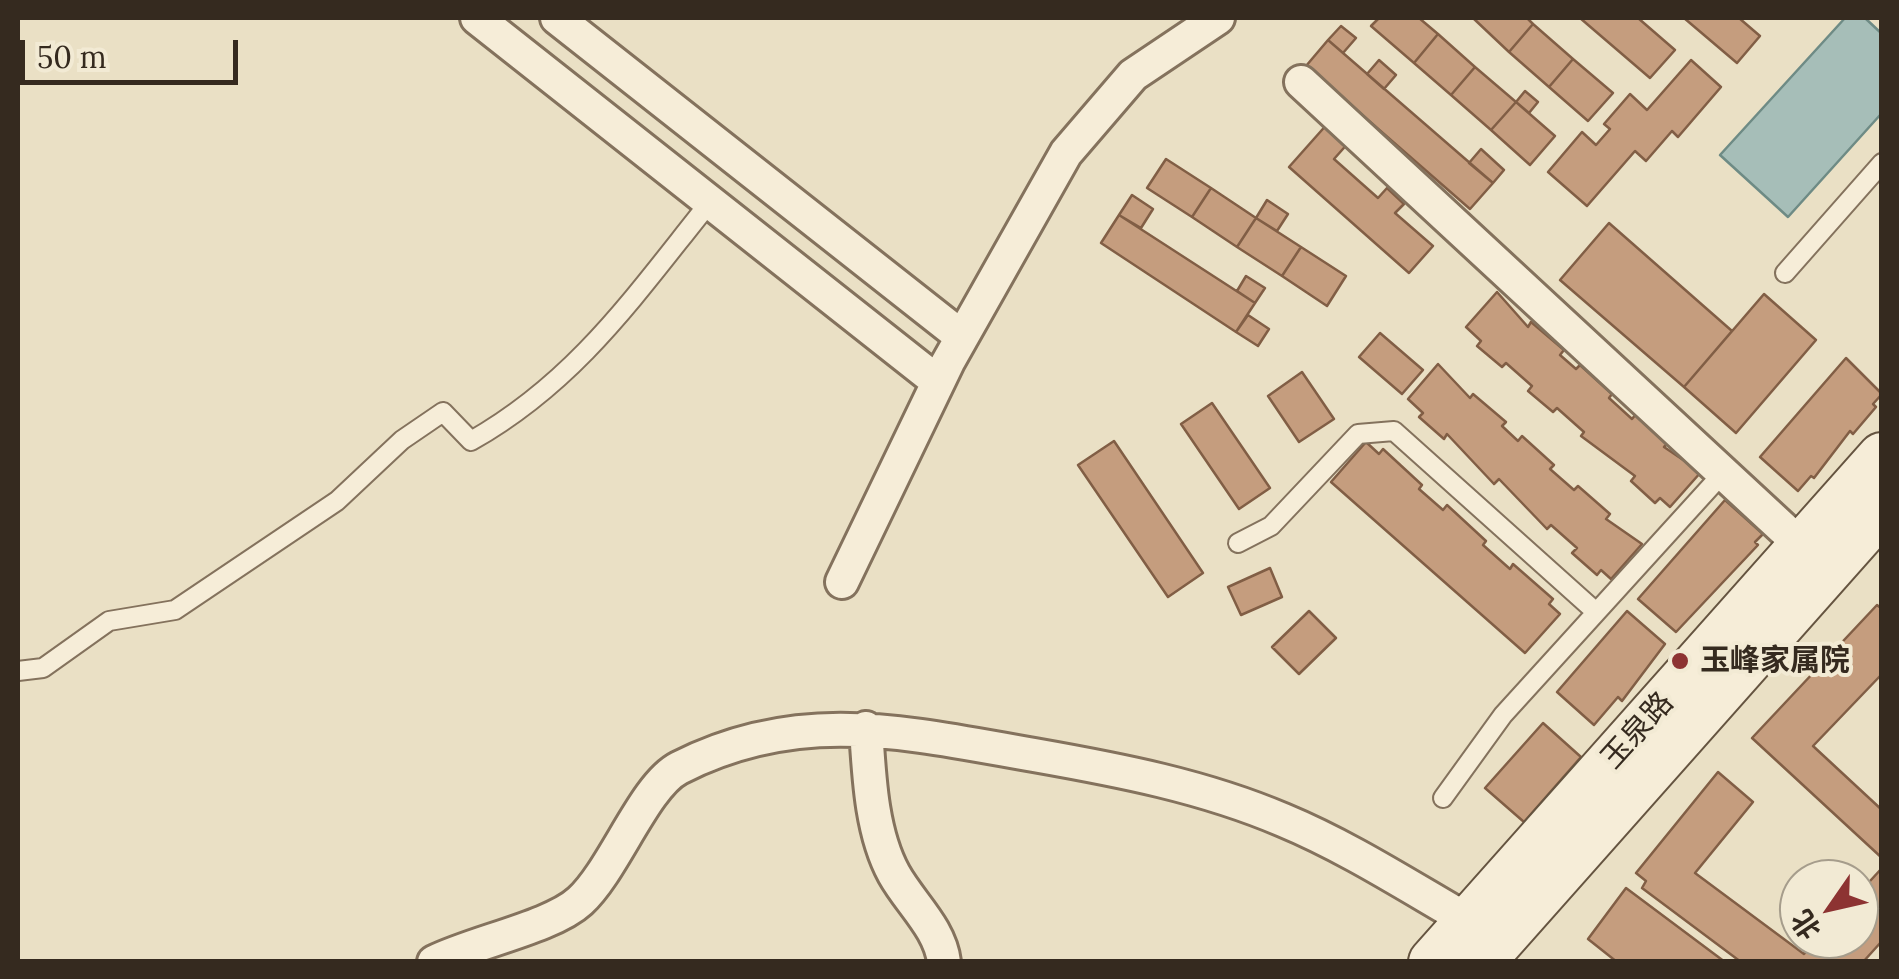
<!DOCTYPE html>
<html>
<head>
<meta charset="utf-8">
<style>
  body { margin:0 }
  #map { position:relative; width:1899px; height:979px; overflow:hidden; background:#eae0c5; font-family:Lora,"Noto Sans SC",serif }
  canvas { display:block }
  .frame { position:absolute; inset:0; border:20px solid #352a1f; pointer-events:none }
  .north { position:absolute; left:1779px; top:859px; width:100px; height:100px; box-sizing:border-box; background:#f2ead4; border:2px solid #a69d8c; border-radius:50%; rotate:236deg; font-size:28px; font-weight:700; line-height:40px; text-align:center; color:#352a1f }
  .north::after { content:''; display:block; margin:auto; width:35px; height:45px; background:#8d3332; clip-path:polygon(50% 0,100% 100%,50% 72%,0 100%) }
  .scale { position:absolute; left:20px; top:40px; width:218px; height:45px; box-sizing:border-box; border:5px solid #352a1f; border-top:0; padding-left:12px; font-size:30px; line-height:35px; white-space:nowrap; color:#352a1f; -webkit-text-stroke:8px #f2ead4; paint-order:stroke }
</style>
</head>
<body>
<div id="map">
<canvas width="1899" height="979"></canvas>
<div class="frame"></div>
<div class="north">北</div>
<div class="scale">50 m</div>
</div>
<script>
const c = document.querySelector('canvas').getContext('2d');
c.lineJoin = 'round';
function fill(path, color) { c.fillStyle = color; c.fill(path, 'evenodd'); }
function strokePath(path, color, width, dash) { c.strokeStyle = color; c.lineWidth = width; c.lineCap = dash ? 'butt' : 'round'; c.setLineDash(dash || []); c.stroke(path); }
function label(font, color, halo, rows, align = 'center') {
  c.font = font + ' Lora,"Noto Sans SC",serif'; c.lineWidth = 8; c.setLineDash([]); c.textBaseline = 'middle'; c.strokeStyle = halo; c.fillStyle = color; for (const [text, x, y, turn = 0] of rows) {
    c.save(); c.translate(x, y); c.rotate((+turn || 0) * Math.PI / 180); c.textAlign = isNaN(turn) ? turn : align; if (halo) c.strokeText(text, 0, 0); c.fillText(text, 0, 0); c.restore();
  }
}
const water = new Path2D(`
  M1845,18H1865L1881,33V114L1788,217L1720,155Z`);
fill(water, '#a6beb8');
strokePath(water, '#6e8b85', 2.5);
const building = new Path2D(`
  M1379,18H1419L1438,34L1414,63L1371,26Z
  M1473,18H1527L1533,24L1509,52Z
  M1580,18H1638L1675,50L1650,78Z
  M1684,18H1739L1760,36L1737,63Z
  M1533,24L1573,59L1549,87L1509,52Z
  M1341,26L1356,38L1343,53L1328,40Z
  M1438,34L1475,67L1451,95L1414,63Z
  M1328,40L1493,183L1470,209L1306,66Z
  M1573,59L1613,93L1588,121L1549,87Z
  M1379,60L1396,75L1384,89L1367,74Z
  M1691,60L1721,87L1678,137L1672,131L1646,161L1635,151L1587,206L1548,172L1582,132L1596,145L1610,129L1604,124L1630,94L1647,110Z
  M1475,67L1516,102L1491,130L1451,95Z
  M1525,91L1538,102L1529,113L1516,102Z
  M1516,102L1555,136L1530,165L1491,130Z
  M1329,122L1350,141L1334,159L1378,198L1387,188L1404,204L1395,213L1433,246L1409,273L1289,167Z
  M1481,149L1504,170L1493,183L1469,163Z
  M1166,159L1211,188L1192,217L1147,188Z
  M1211,188L1256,218L1237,247L1192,217Z
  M1132,195L1153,209L1141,228L1119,215Z
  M1267,200L1288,214L1277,231L1256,218Z
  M1119,215L1255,303L1236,332L1101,243Z
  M1256,218L1301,247L1282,276L1237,247Z
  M1609,223L1732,331L1684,387L1560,280Z
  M1301,247L1346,276L1327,306L1282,276Z
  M1246,276L1265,288L1255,303L1237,291Z
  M1497,292L1528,327L1531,322L1564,350L1560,355L1576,369L1580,365L1612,394L1609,398L1632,419L1636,414L1668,443L1664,447L1701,472L1670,507L1660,498L1655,503L1631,481L1635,476L1581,436L1584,432L1557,408L1553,412L1528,391L1532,386L1506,363L1502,367L1477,346L1481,341L1466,327Z
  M1764,294L1816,340L1736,433L1684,387Z
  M1248,315L1269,329L1258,346L1236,332Z
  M1380,333L1423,370L1402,394L1359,357Z
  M1846,358L1882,394L1873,404L1876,407L1853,434L1850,431L1814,478L1811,476L1798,491L1760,457Z
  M1438,364L1470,398L1473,394L1506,422L1502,426L1518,441L1522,436L1554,465L1550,469L1574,490L1578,486L1610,514L1606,519L1642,544L1611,579L1601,570L1597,575L1572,553L1577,548L1551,525L1547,529L1499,479L1494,484L1447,434L1444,439L1419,417L1423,413L1408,399Z
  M1302,372L1334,419L1299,442L1268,396Z
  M1212,403L1270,488L1239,509L1181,424Z
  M1114,441L1203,573L1168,597L1078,465Z
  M1366,442L1379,454L1383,449L1422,485L1419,489L1443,510L1447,505L1486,541L1483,545L1510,569L1513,564L1553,599L1549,604L1560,614L1525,653L1331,482Z
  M1725,500L1763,534L1755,542L1758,545L1676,632L1638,599Z
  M1270,568L1282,597L1241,615L1228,587Z
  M1877,605L1882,609V674L1813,746L1882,810V858L1752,738Z
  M1309,611L1336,638L1299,674L1272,647Z
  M1627,611L1665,644L1622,701L1618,697L1594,725L1557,692Z
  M1543,723L1581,757L1524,822L1485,788Z
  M1718,772L1753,802L1695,873L1804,954L1817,939H1859V893L1882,868V941L1863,962H1741L1642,888L1646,881L1636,873Z
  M1626,888L1725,962H1617L1588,939Z`);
fill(building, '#c59d7e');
strokePath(building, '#815e45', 2.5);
const lane = new Path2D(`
  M1785,273L1882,163
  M1238,543L1271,526L1358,434L1394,431L1596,612
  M18,671L43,668L109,621L175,610L337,501L402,440L443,412L471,441C577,381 635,295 710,202
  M1443,798L1503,715L1723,473`);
const street = new Path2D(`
  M477,18L938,382
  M557,18L962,337
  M1301,82L1802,546
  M842,582L948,362L1066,153L1133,75L1218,18
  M866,728C869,775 871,832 894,874C910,903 940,928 944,962
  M434,962C474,942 552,927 580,901C614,870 644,786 679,768C800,706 908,733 1034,755C1119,770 1203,786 1283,820C1348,847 1408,886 1469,921`);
const secondary = new Path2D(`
  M1433,962L1882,457
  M1480,962L1882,509`);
strokePath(lane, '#84725d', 22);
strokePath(street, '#84725d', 38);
strokePath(secondary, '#655440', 52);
strokePath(lane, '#f6edd8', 18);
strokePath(street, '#f6edd8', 32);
strokePath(secondary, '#f6edd8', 48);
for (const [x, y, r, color] of [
  [1680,661,10,"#8d3332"]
]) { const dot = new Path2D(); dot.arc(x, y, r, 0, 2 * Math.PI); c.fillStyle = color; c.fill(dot); strokePath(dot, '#f2ead4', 4); }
label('bold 30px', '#352a1f', '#f2ead4', [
  ["玉峰家属院",1700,661]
], 'left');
label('30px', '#352a1f', '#f2ead4', [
  ["玉泉路",1638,731,-48]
]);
</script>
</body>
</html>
